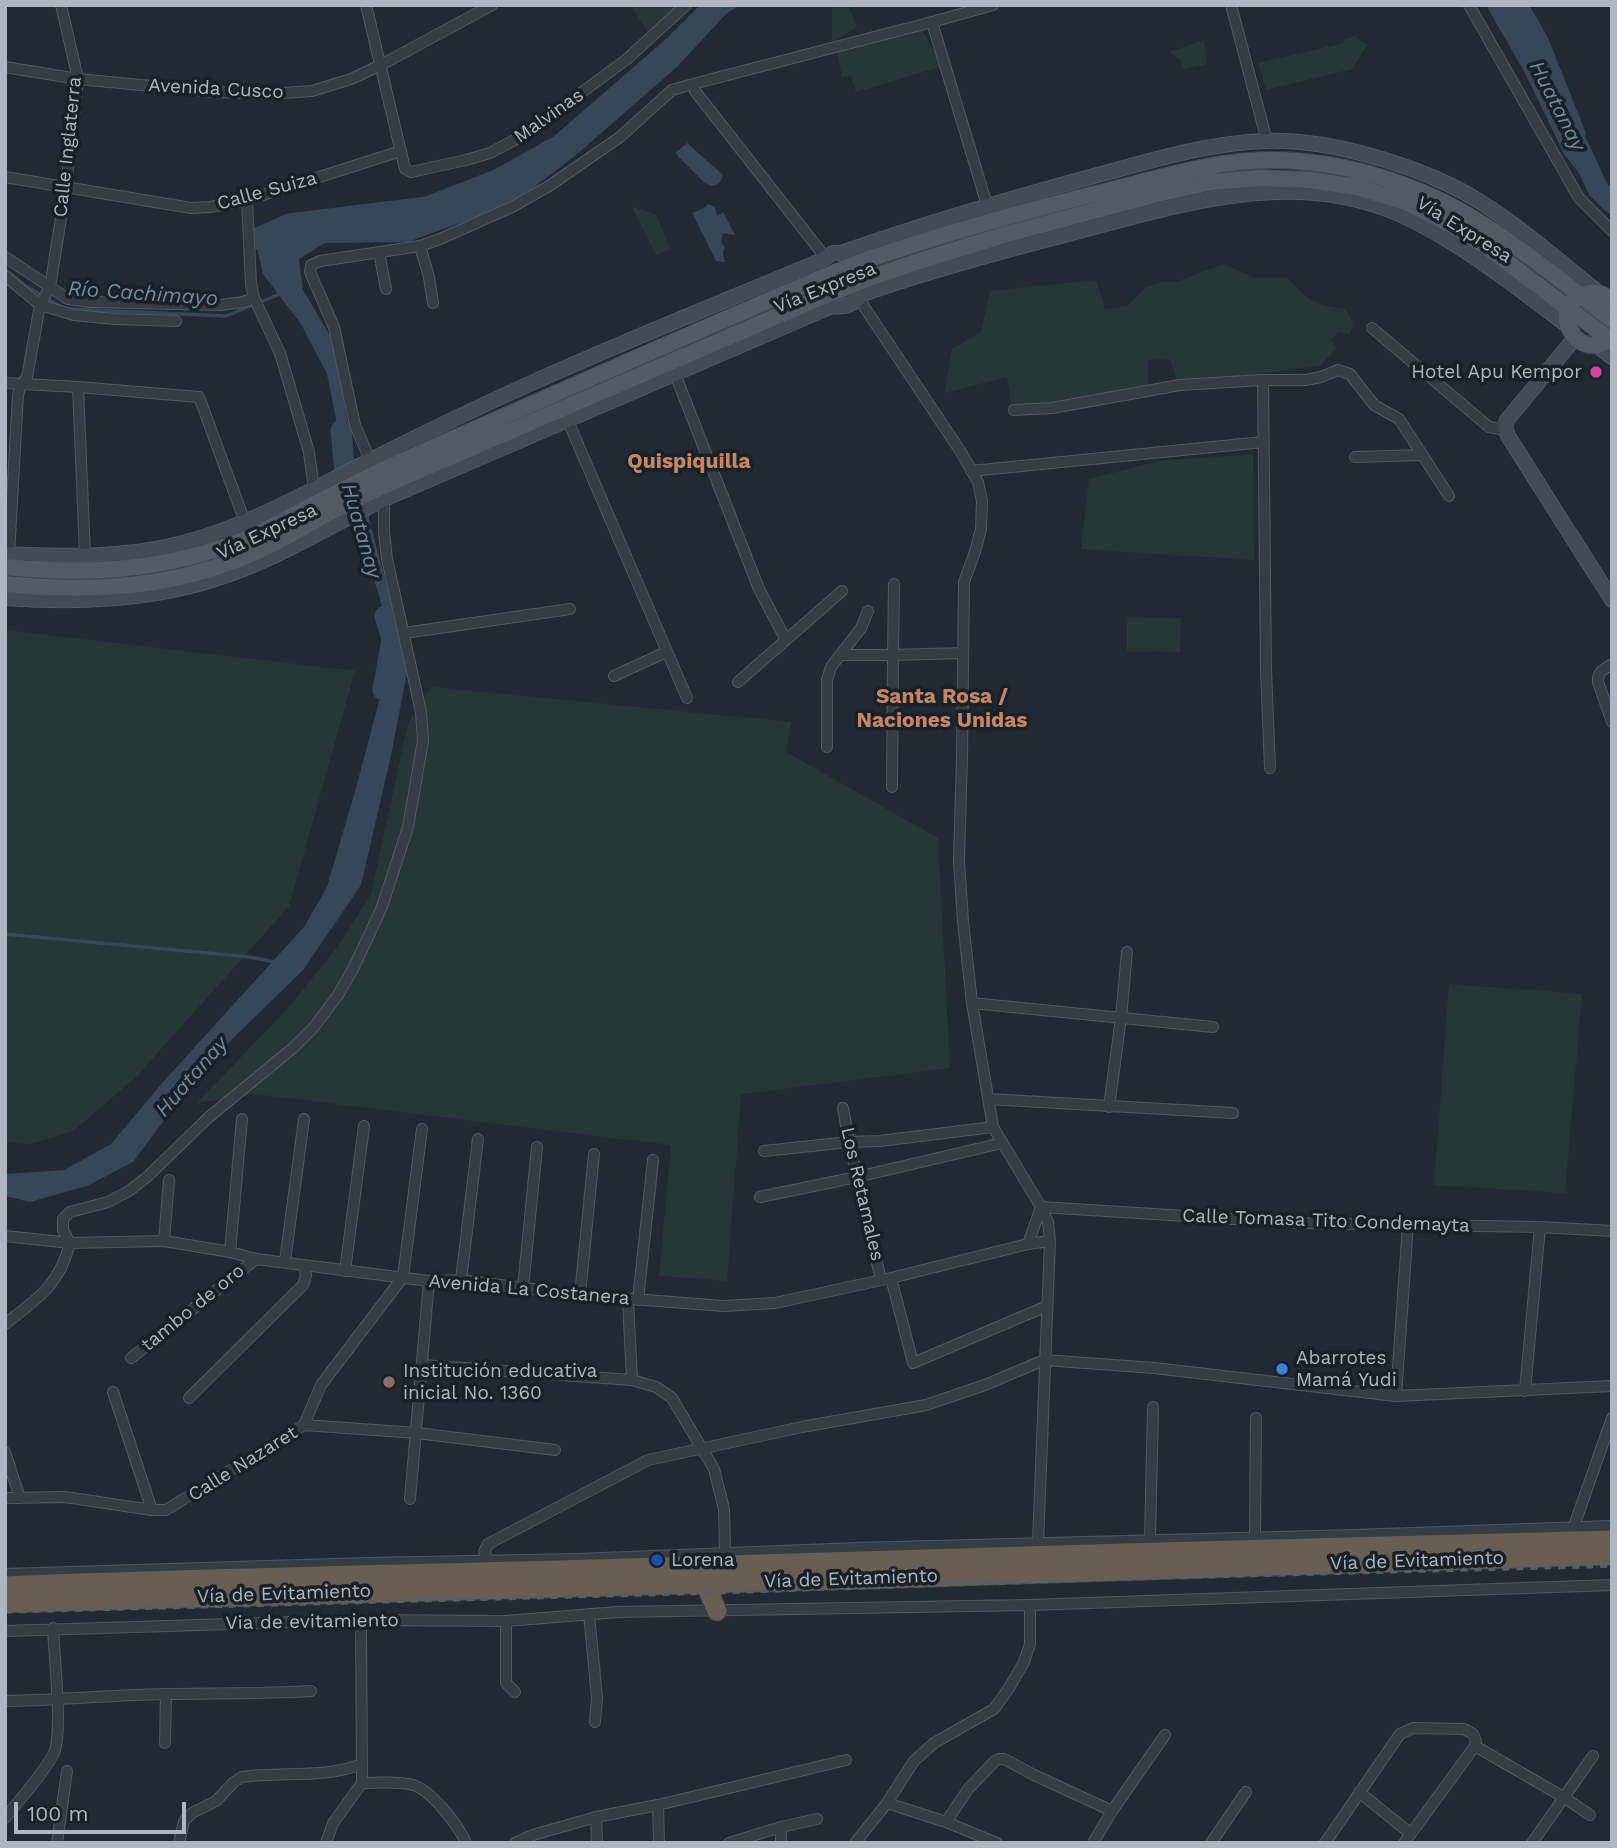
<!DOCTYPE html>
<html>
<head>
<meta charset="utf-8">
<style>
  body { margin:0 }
  #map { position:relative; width:1617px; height:1848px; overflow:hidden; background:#212a33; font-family:"Work Sans",sans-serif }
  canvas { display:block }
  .frame { position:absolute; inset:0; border:7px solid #aeb7c1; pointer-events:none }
  .scale { position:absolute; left:14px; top:1802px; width:172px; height:32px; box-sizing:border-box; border:4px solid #aeb7c1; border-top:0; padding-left:9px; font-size:21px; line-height:24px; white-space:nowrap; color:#aeb7c1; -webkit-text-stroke:5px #192128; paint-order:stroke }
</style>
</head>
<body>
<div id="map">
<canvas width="1617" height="1848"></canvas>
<div class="frame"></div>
<div class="scale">100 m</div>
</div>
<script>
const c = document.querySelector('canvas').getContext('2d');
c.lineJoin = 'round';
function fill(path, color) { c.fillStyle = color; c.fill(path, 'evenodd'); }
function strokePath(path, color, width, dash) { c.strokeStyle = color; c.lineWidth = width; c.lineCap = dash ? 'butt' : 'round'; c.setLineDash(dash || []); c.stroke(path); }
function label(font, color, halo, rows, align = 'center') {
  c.font = font + ' "Work Sans",sans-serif'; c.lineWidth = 7; c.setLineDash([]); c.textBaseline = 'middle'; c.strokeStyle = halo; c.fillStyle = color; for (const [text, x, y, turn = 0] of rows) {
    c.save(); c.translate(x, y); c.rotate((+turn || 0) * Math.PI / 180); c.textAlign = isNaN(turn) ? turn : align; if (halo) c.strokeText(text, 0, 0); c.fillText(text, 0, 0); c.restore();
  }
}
fill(new Path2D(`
  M631,5H678L649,35Z
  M832,5H848L857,27L832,42Z
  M922,30L943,66L856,92L851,76L842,77L837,51Z
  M1355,36L1367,45L1352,69L1266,90L1258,63L1344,43L1345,39Z
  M1204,40L1207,64L1183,69L1180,59L1169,52Z
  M632,207L656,214L670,249L656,255Z
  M1224,264L1255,278H1287C1311,302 1312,305 1346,309L1353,324L1350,334L1339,332L1331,339L1336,348L1320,366C1272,371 1226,379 1178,385L1170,359L1148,360V391L1012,411L1007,377L944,393L952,349L981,332L990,291L1096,280L1105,309L1127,306L1145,288L1164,281L1176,282Z
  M1253,454L1254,560L1081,549L1089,479L1159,461Z
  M1127,617L1181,618L1180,652L1127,651Z
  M5,630L355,671L289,906L136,1077L73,1131L30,1144L5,1142Z
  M431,687L791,722L786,752L938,838L950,1068L741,1094L727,1281L659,1276L671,1145L254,1094L197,1103L289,1007L339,945L371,894L408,724Z
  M1449,984L1582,994L1565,1193L1434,1185Z`), '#263836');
fill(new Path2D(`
  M715,5H740L727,13L677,67L576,155L512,204L408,242L325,243L299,259L303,290L335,344L354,462L393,609L407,673L390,760L361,885L304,969L216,1055L171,1111L133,1162L87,1186L30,1202L5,1196V1174L64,1170L111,1144L163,1082L304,927L327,887L356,788L386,675L392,639L356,520L327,374L301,324L263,274L255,239L289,224L427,207L499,179L561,145L674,46Z
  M1486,5H1517L1538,41L1580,148L1598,189L1612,203V215L1564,154L1526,75Z
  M687,143L723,175C721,182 719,185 712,186L705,183L675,153Z
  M708,204L715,207L717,216L723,212L735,235L723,233L721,242L725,247L723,253L725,262L716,261L692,213L704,208Z`), '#364759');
strokePath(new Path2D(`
  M5,269L26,286L61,307
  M69,309L226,316L280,294
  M5,934L250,957L275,962`), '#364759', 3.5);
strokePath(new Path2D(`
  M1517,5L1538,41L1575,134
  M1567,122L1598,189L1612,203
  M255,239L289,224L427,207L499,179L560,145L674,46L715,5
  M341,430L347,495
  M383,690L392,639L385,616`), '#364759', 21);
const street = new Path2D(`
  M366,5L405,169L411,172L466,160L490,153L524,135L627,59L686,5
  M1231,5L1267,141
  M1469,5L1579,198L1612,231
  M5,67L78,79L213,92L268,94L312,91L351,79L381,65L492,5
  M5,177L191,208L210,207L247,200L401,151
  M247,200L251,284L254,298L280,353L309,452L314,489
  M987,205L932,22L993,5
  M420,246L440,239L512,207L549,186L620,137L672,90L693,84
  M379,252L386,289
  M5,257L68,299L91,302L220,305L243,302L254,298
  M825,257L695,91L693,84L932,22
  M5,276L40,305L74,315L115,319L176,321
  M859,299L961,452L978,482L982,501L981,529L975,552L964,582L962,756L959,861L963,921L972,1003L993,1127L1041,1207L1048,1222L1050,1241L1038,1542
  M1372,328L1489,427L1500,429L1505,427
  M675,374L759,589L786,640L842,591
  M5,383L78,387L199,397L245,522
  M78,387L85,555
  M1014,410L1052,408L1180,385L1263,380
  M568,421L687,698
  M1355,457L1422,455
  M370,460L355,425L334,327L310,272L311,265L320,261L420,246L429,277L433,303
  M971,471L1263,442
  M9,554L18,395L20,387L27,377L40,305L50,287L66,187L78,79L61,5
  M404,633L570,609
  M840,655H893L894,584
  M1612,664C1604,669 1597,672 1598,682L1612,722
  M614,676L666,652
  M738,682L786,640
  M827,747V680L831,667L861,628L868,611
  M1270,768L1266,670L1263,380H1305L1321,377L1338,370L1350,374L1374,405L1399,419L1449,496
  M892,787L893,655L963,653
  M972,1003L1213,1027
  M988,1099L1233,1113
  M1109,1107L1121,1018L1127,952
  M843,1108L849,1142L881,1280
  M764,1151L849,1142L880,1141L993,1127
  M760,1197L857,1177L1002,1143
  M5,1236L70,1243L164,1241L230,1252L256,1259L429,1281L461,1280L580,1295L724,1306L775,1303L891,1278L1028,1244L1050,1241
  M164,1241L169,1180
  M1028,1244L1041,1207L1298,1223L1540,1227L1612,1231
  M230,1252L242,1119
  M285,1261L304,1119
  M345,1271L364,1126
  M891,1278L913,1363L1047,1306
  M461,1280L478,1139
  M523,1288L537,1147
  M580,1295L594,1154
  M628,1300L632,1380L656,1387L672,1398L714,1469L724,1509L725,1553
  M638,1300L653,1160
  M5,1324C38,1298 59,1286 70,1243L63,1230V1219L70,1212L108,1202L129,1191L147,1177L209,1117L293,1048L314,1027L338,995L354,967L382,907L408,827L423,741L421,712L387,559L384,532V500
  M131,1358L256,1259
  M422,1365L632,1380
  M1525,1391L1540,1227
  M113,1392L152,1510
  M1396,1396L1408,1225
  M189,1398L303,1285L306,1275L304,1265
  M304,1425L417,1433L555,1450
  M5,1452L20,1498
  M5,1498L65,1497L152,1510H166L304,1425L321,1385L403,1277L422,1129
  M410,1499L429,1281
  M1574,1526L1612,1418
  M1255,1537L1256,1418
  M1150,1540L1153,1407
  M489,1560L484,1552L488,1544L648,1460L802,1427L926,1405L985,1385L1044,1360L1154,1368L1396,1396L1612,1386
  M5,1574L368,1563L577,1559L857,1548L1355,1535L1612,1526
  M589,1614L597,1698L595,1722
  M361,1620L362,1783C379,1783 397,1781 413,1785C431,1790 459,1826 466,1843
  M506,1621V1683L515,1692
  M5,1631L361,1620L506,1621L618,1612L1030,1605L1612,1585
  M5,1701C59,1700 113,1695 166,1694C215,1693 263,1694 311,1691
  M165,1743L166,1694
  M1475,1746L1565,1798L1590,1815
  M1359,1792L1411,1834
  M887,1803L946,1822L997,1843
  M658,1805L659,1843
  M1112,1811L1165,1735
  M596,1817L597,1843
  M5,1818C19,1800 45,1772 54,1753C63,1731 54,1655 53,1628
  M946,1822L969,1788L995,1761L999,1759H1004L1034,1775L1112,1811L1093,1843
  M781,1827V1843
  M57,1843L67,1771
  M179,1843L184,1821L192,1813L216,1801L234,1782L242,1777C282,1771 324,1779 362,1764
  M326,1843L333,1823L362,1783
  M515,1843L533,1835L596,1817L658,1805L846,1760
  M729,1843L781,1827L817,1819
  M855,1843L887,1803L914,1761L934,1743L994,1709L1009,1688L1024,1662L1030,1644V1605
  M1211,1843L1246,1792
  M1325,1843L1400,1734L1413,1728L1464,1729L1473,1734L1476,1741L1475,1746L1404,1843
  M1532,1843L1593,1756`);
const secondary = new Path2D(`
  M1575,338L1507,420L1505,427L1508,436L1612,600
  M1596,345L1612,357
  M5,554C63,557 123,558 179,544C247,527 307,492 369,461C424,433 480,406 536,381C630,339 725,301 820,261L833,253H841C924,224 1009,199 1094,176C1150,161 1207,143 1265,141C1325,139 1401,161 1454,187C1504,212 1555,258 1599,293
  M5,598C84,604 164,600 238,571C288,552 334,524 382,500L832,306C846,308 854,304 863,294C931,270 1002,251 1072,233C1180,205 1290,167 1399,214C1459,241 1515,286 1567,325`);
const primary = new Path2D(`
  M1612,300C1604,294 1595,291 1586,294C1546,305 1576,366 1612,338
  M5,567C83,575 156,571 230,545C262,534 291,516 321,501C359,481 397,463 436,446C577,385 717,321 860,262C945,233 1032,209 1119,188C1170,175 1222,159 1275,160C1322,161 1370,171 1414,189C1488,218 1549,272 1612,320
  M5,584C84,592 161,589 236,560C266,549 293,533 321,517C341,506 362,497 383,486L819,298L866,279L922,260L1007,234L1161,193L1212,182L1261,178L1310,180L1357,187L1406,202L1452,225L1487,247L1612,341`);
const highway = new Path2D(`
  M705,1583L717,1611
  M5,1586C223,1577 441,1574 659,1567C977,1558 1294,1547 1612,1540
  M5,1603L868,1579L1612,1555`);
strokePath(street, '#515a62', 12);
strokePath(secondary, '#515a62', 16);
strokePath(primary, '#3d454d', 18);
strokePath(highway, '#3e474e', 21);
strokePath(street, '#343c44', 10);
strokePath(secondary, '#424b56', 14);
strokePath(primary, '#525b64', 16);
strokePath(highway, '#695e52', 19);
strokePath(new Path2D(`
  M5,1612L709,1593L1120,1579L1612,1566`), '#56606b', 3.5, [7, 7]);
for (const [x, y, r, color] of [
  [1596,372,7,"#d1479c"],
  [1282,1369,7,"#3f7fe0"],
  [389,1382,7,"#8d6e63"],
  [657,1560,7,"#1a4fb4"]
]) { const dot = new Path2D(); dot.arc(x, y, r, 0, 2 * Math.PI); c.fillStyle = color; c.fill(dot); strokePath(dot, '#192128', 2.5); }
label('19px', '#aeb7c1', '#192128', [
  ["Avenida Cusco",216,89,3],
  ["Malvinas",549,116,-35],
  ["Calle Inglaterra",68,147,-84],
  ["Calle Suiza",267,191,-15],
  ["Vía Expresa",1464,230,32],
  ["Vía Expresa",825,288,-22],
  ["Vía Expresa",267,532,-25],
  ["Los Retamales",862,1194,77],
  ["Calle Tomasa Tito Condemayta",1326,1221,2],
  ["Avenida La Costanera",529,1290,5],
  ["tambo de oro",193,1308,-39],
  ["Calle Nazaret",243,1464,-32],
  ["Vía de Evitamiento",1417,1561,-2],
  ["Vía de Evitamiento",851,1579,-2],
  ["Vía de Evitamiento",284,1594,-2],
  ["Via de evitamiento",312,1622,-1]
]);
label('19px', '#aeb7c1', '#192128', [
  ["Hotel Apu Kempor",1582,372,"right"],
  ["Abarrotes",1296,1358],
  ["Mamá Yudi",1296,1380],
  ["Institución educativa",403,1371],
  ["inicial No. 1360",403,1393],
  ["Lorena",671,1560]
], 'left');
label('italic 21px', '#718aa2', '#192128', [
  ["Huatanay",1557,106,63],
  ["Río Cachimayo",143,294,4],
  ["Huatanay",361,531,74],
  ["Huatanay",192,1077,-49]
]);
label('bold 21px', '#c78663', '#192128', [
  ["Quispiquilla",689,462],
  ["Santa Rosa /",942,697],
  ["Naciones Unidas",942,721]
]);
</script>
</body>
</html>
